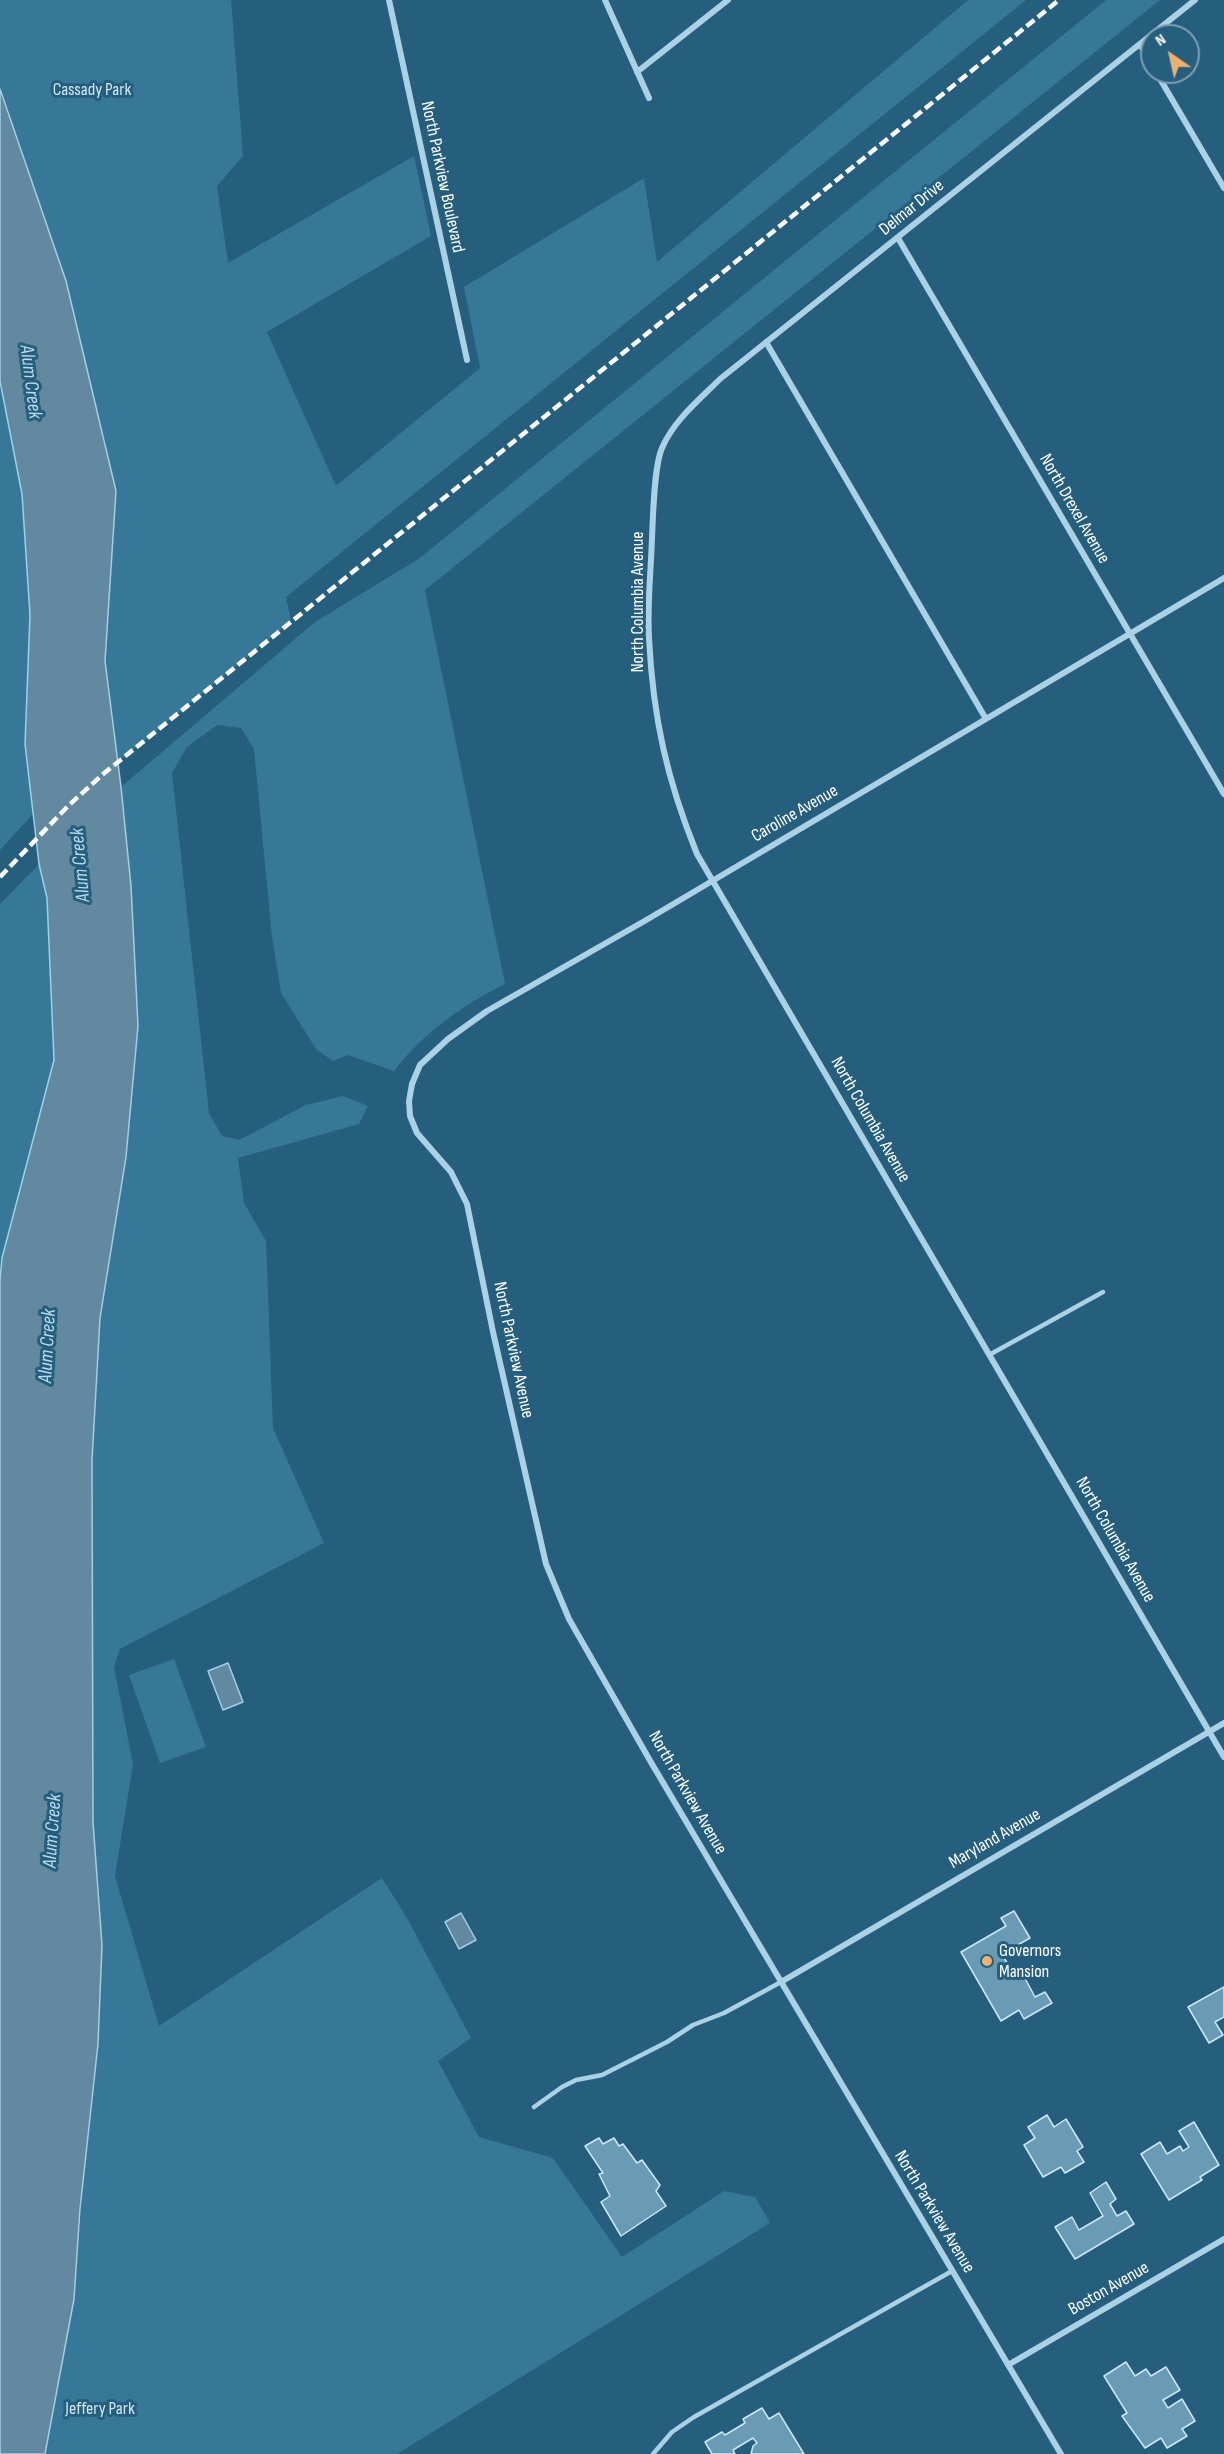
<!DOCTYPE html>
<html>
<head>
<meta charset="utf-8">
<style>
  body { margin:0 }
  #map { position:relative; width:1224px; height:2454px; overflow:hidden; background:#265e7d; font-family:"Sofia Sans Condensed",sans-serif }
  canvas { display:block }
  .north { position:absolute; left:1140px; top:24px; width:60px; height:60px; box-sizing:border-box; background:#265e7d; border:2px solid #7d9eb1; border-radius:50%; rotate:326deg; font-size:16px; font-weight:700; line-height:24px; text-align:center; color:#fff }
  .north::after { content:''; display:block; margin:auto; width:21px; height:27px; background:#eeb071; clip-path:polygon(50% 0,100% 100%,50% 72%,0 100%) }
</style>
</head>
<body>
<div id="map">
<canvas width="1224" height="2454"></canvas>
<div class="north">N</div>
</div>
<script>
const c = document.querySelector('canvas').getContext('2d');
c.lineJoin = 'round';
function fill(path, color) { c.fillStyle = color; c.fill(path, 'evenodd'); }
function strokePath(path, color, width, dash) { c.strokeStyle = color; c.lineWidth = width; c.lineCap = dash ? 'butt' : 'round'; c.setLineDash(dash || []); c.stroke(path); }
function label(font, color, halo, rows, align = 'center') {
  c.font = font + ' "Sofia Sans Condensed",sans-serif'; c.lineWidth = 6; c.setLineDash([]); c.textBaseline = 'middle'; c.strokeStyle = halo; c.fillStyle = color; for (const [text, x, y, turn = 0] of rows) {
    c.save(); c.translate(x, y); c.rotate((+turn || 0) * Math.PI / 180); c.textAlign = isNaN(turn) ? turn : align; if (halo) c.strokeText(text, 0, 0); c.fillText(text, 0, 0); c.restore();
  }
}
fill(new Path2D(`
  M0,0H231L243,156L217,186L228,263L414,156L431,236L267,332L336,486L480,368L464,287L644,178L657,262L968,0H1026L286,597L291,621L116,764L105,661L116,491L66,281L0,89Z
  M1106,0H1160L425,590L505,984C463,1005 423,1033 394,1071L348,1055L333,1061L316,1049L281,993L272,937L254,749L241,728L217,725L187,747L172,773L209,1113L222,1136L239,1140L306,1105L343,1096L368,1106L359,1124L238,1158L244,1203L266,1241L273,1428L324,1543L120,1649L114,1667L133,1764L115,1876L159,2026L382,1878L407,1918L471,2038L438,2061L479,2137L553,2158L622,2257L724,2191L755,2197L770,2223L397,2454H45L74,2299L102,1945L93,1822L92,1460L100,1318L126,1157L138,1026L131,886L121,787L315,622L420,558Z
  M0,381L22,494L30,615L25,744L33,814L0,850Z
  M39,864L47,898L54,1060L2,1258L0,1280V904Z
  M174,1659L206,1747L160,1763L129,1675Z`), '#377899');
const water = new Path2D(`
  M0,89L66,281L116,491L105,661L121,787L131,886L138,1026L126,1157L100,1318L92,1460L93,1822L102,1945L98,2044L80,2209L74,2299L45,2454H0V1280L2,1258L54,1060L47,898L39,864L25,744L30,615L22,494L0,381Z
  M228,1663L243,1702L223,1710L208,1671Z
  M461,1913L476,1940L459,1949L445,1922Z`);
fill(water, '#62899f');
strokePath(water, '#a0cfe6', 1.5);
const building = new Path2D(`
  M1014,1911L1030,1938L1002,1954L1013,1973L1020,1969L1035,1997L1045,1992L1052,2003L1024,2019L1019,2010L1001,2021L961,1952L1006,1926L1001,1918Z
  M1224,1987V2017L1215,2022L1223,2035L1209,2043L1188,2007Z
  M1047,2115L1054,2127L1066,2119L1083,2147L1077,2151L1084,2162L1065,2173L1061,2167L1043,2177L1024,2145L1035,2138L1028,2127Z
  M1194,2122L1219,2165L1200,2177L1202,2180L1169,2200L1141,2154L1160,2142L1167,2154L1180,2146L1183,2151L1189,2147L1179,2131Z
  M599,2138L603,2144L614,2138L619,2146L623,2144L637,2163L642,2160L660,2185L656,2191L666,2206L621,2236L601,2202L610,2196L599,2174L603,2173L585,2146Z
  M1106,2182L1116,2199L1110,2204L1117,2216L1126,2211L1134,2224L1075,2259L1055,2227L1072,2217L1079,2230L1103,2216L1090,2193Z
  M1126,2362L1135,2376L1146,2369L1151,2376L1166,2367L1180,2390L1163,2400L1168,2408L1182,2399L1195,2421L1182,2429L1187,2436L1167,2448L1161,2438L1145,2448L1122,2416L1127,2413L1104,2376Z
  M762,2408L769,2419L779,2413L804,2454H751L753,2446L757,2443L753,2438L733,2450L735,2454H712L705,2442L722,2432L725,2435L745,2423L743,2419Z`);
fill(building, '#6a9bb4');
strokePath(building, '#cee7f4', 1.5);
strokePath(new Path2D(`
  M989,1355L1103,1292
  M534,2107L562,2087L576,2080L602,2075L667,2042L693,2025L724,2013L781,1982
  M653,2454L672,2432L694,2417L952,2271`), '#abd1e5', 4.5);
strokePath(new Path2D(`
  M389,0L467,360
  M605,0L649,98
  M1195,0L720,379C699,400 674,420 662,448C654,466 653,516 652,538C651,571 647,605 649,638C653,718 667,780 697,854L1224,1757
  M1140,44L1152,65
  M637,72L728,0
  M1156,72L1224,188
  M898,238L1224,794
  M766,342L986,719
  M781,1982L1224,1723
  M1008,2365L1224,2239
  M1061,2454L652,1764L569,1619L546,1564L493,1332L467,1204L451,1172L417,1133L410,1116L409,1101L412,1084L420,1065L448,1039L487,1011L648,919L1224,578`), '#abd1e5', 6);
strokePath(new Path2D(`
  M0,877L69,805L102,775L1059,0`), '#fff', 4.5, [10, 4.5]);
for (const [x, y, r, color] of [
  [987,1961,6,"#eeb071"]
]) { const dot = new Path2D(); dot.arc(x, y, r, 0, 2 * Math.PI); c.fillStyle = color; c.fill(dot); strokePath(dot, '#265e7d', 2); }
label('18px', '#cee7f4', '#265e7d', [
  ["Cassady Park",92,90],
  ["Jeffery Park",100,2409]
]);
label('18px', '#fff', '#265e7d', [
  ["North Parkview Boulevard",442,177,78],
  ["Delmar Drive",912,208,-39],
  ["North Drexel Avenue",1074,509,60],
  ["North Columbia Avenue",638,602,-90],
  ["Caroline Avenue",795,814,-30],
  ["North Columbia Avenue",870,1120,60],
  ["North Parkview Avenue",513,1350,78],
  ["North Columbia Avenue",1115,1540,60],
  ["North Parkview Avenue",687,1793,60],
  ["Maryland Avenue",995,1839,-30],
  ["North Parkview Avenue",934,2212,59],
  ["Boston Avenue",1109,2289,-30]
]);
label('18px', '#fff', '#265e7d', [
  ["Governors",999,1951],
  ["Mansion",999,1972]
], 'left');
label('italic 20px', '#b7dbed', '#265e7d', [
  ["Alum Creek",30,382,83],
  ["Alum Creek",81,865,-95],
  ["Alum Creek",48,1346,-87],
  ["Alum Creek",53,1831,-86]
]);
</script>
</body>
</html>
